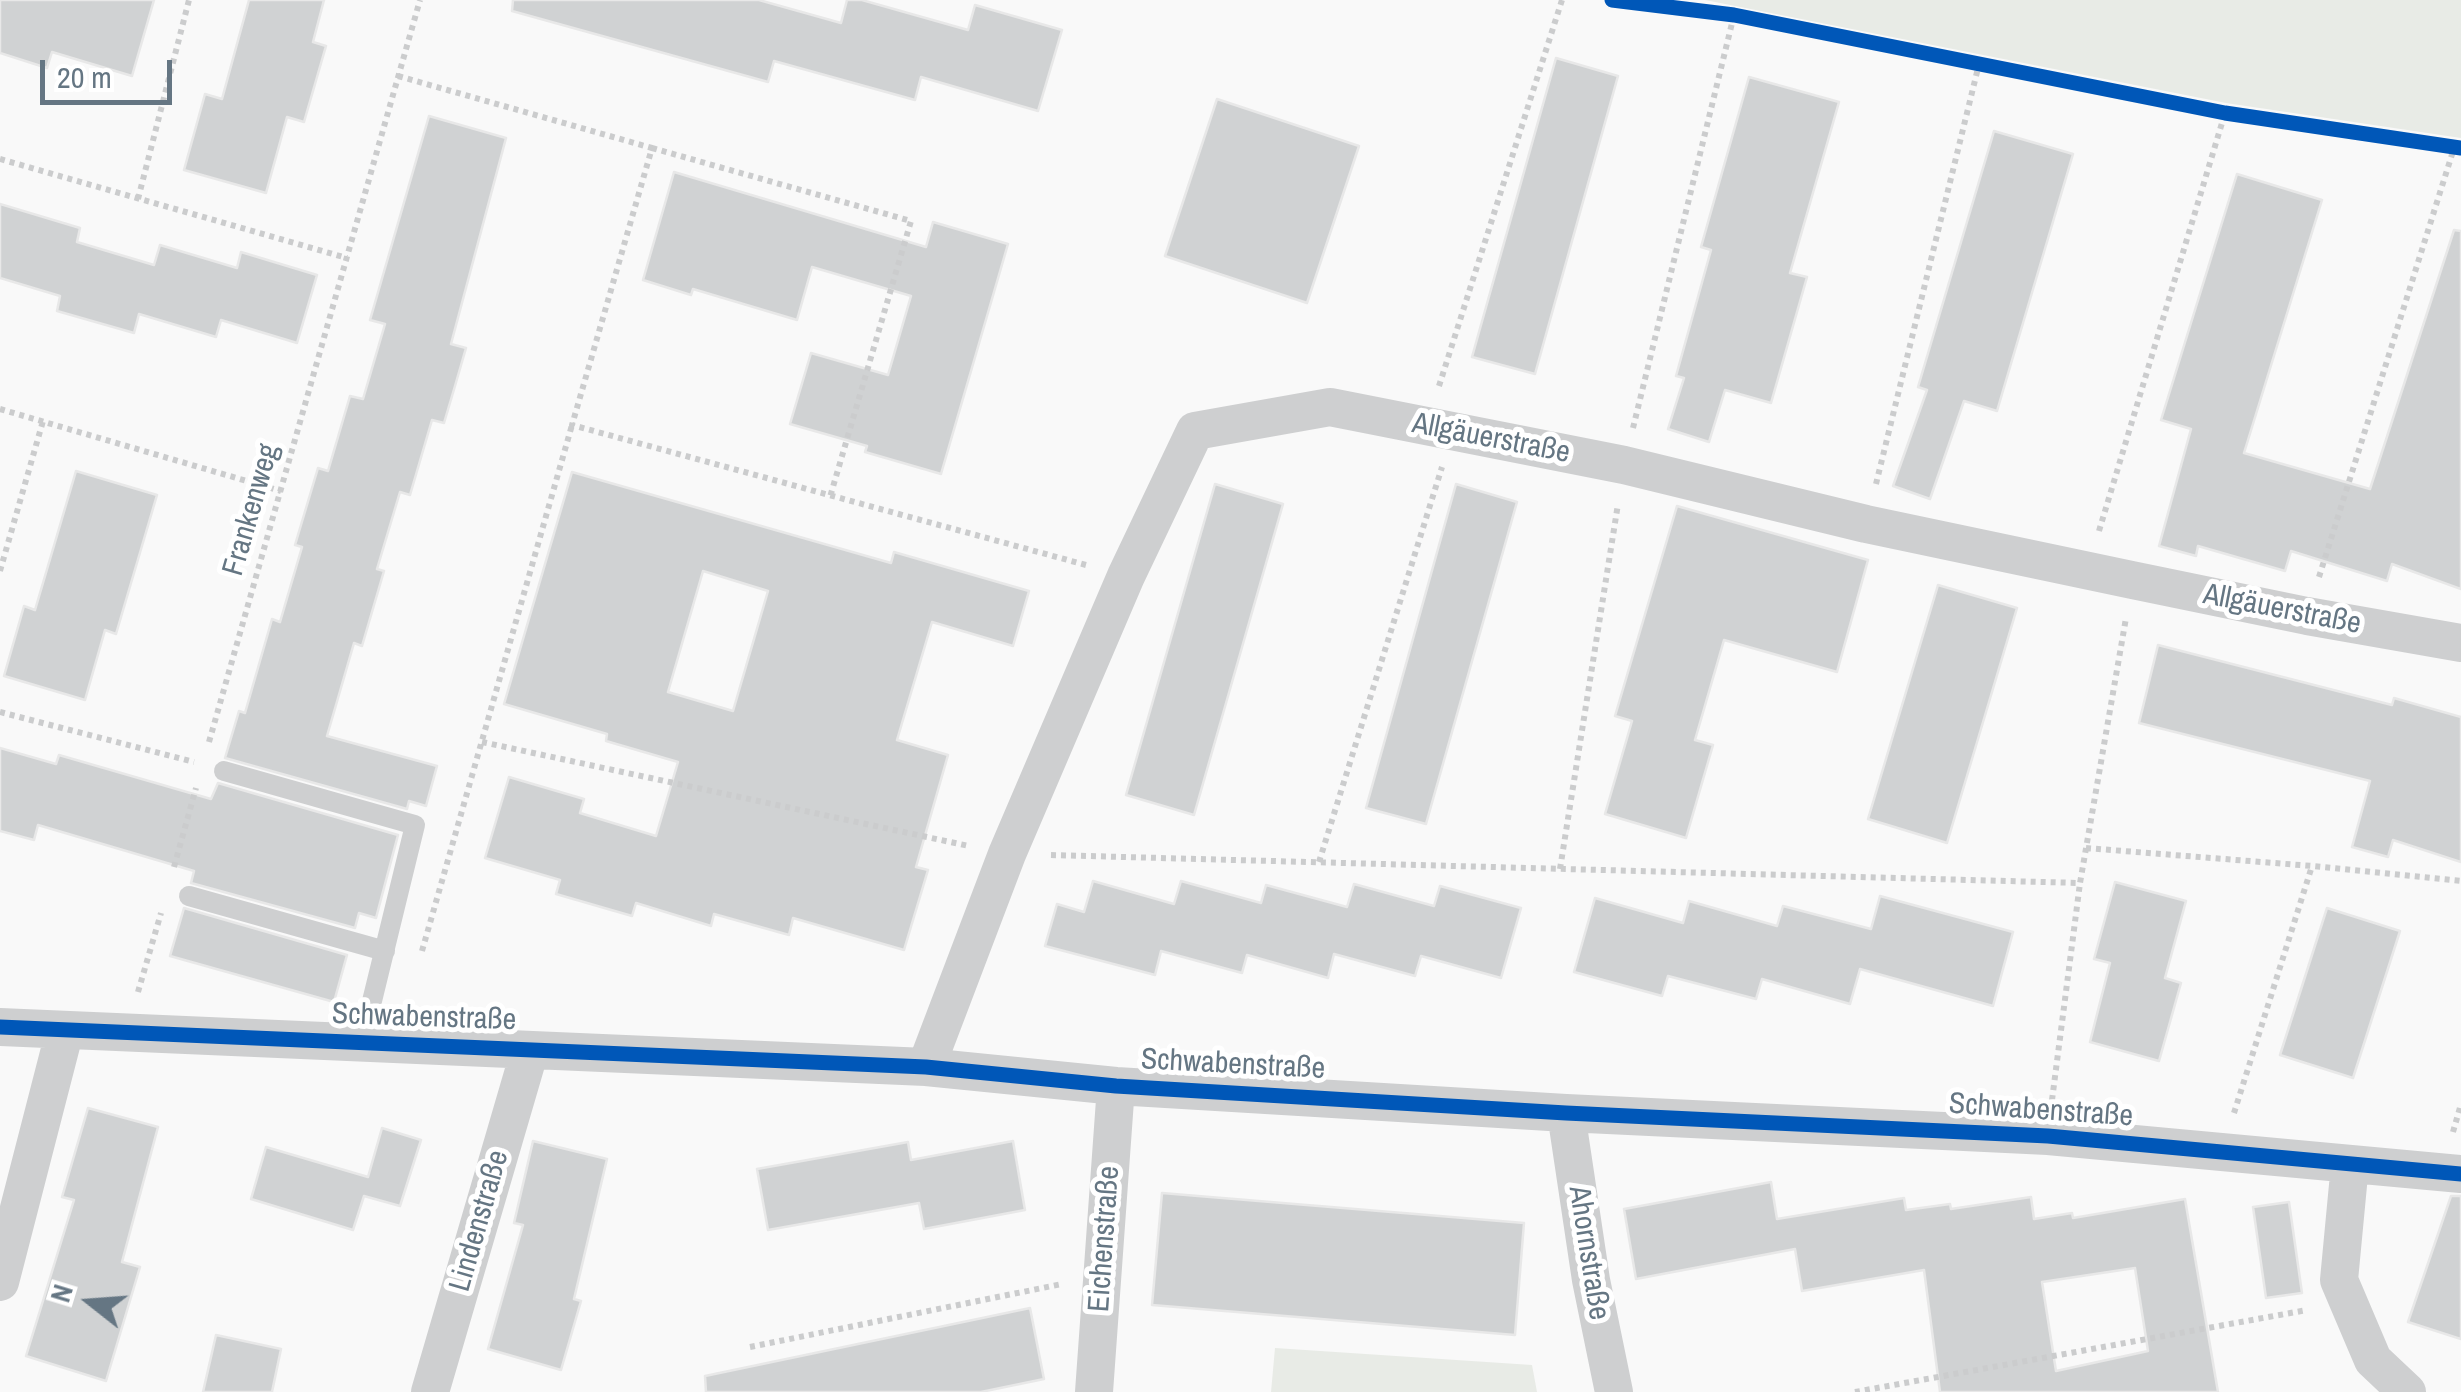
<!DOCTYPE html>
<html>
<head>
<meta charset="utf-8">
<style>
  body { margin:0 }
  #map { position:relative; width:2461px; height:1392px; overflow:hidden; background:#f9f9f9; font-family:"Archivo Narrow",sans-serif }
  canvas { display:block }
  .north { position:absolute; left:40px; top:1252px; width:100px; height:100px; -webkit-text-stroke:8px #fff; paint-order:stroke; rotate:287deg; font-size:28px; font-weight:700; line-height:40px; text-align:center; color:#657683 }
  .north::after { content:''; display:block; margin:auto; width:35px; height:45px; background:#657683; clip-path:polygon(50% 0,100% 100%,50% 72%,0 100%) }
  .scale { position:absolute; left:40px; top:60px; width:132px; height:45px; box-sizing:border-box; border:5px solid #657683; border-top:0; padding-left:12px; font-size:30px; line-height:35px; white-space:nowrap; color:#657683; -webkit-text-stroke:8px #fff; paint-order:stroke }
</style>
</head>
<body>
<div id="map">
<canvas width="2461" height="1392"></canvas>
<div class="north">N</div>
<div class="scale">20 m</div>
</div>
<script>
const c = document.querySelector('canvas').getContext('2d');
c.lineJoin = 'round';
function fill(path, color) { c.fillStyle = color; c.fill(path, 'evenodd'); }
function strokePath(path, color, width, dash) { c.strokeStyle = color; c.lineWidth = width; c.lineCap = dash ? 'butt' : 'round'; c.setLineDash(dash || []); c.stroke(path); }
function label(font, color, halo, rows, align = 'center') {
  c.font = font + ' "Archivo Narrow",sans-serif'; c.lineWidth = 10; c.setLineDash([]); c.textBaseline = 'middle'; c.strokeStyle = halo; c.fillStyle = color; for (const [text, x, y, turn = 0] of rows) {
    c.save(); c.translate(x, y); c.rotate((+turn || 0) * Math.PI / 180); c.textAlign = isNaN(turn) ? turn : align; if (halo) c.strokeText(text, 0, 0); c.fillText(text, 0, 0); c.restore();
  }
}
fill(new Path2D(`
  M1705,0H2461V138L2226,103Z
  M1275,1348L1532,1365L1537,1392H1271Z`), '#e8ebe6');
const building = new Path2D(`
  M0,0H154L132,76L52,52L47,68L0,53Z
  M249,0H324L313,42L326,46L304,122L287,117L266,193L184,170L205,94L222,99Z
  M513,0H759L841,23L847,0H862L968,30L975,5L1062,30L1038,111L921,77L915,100L774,61L768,82L512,11Z
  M1556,58L1618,76L1535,374L1472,357Z
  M1749,77L1839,102L1790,273L1807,277L1771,403L1725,390L1709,442L1668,429L1684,378L1676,376L1711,250L1701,247Z
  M1217,99L1359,146L1307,303L1165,256Z
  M429,116L506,138L451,344L466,348L455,386L444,423L432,420L410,495L400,492L377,569L384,571L362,646L354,643L327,736L437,766L426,806L409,801L407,809L225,758L239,711L245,713L272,619L280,622L302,547L295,545L318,468L328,471L350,396L363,399L385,324L370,320Z
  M1994,131L2073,154L1997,411L1964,401L1930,499L1893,486L1927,390L1918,387Z
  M674,172L926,247L933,222L1008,244L941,474L865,452L867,446L790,424L811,353L888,375L911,296L812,267L797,320L693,289L691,295L643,280Z
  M2237,174L2322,200L2244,453L2370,489L2454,230L2461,231V589L2392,564L2387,581L2291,551L2285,571L2198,546L2196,556L2159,546L2191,429L2161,420Z
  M0,204L80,228L77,242L154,265L160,245L237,268L241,252L317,275L297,343L221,320L216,337L139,314L134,333L57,311L60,296L0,278Z
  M76,471L157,495L116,634L105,630L85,700L4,676L24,606L35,610Z
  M572,472L891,563L894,552L1029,591L1013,646L932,622L897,740L948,755L916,867L928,870L904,950L793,918L789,935L714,914L711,926L636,903L632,916L556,894L560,880L485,858L509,777L584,799L580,813L656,836L678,762L606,741L607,734L504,704ZM703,571L768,591L733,711L668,692Z
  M1215,484L1283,504L1194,815L1126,795Z
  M1456,484L1517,502L1426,824L1366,808Z
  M1677,506L1868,560L1837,672L1724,640L1695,740L1713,745L1686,838L1605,814L1632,721L1615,716Z
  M1938,585L2017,608L1947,843L1868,819Z
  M2158,645L2392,705L2394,698L2461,717V862L2393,840L2388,857L2352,847L2370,781L2139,723Z
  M0,748L56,764L59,755L211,799L218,783L398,835L376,918L359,913L355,928L191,883L194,871L38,825L34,840L0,831Z
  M1093,881L1174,904L1181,881L1261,903L1266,885L1347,907L1354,884L1434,906L1440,886L1521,908L1501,978L1421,956L1415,976L1334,954L1328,978L1247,955L1242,973L1161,951L1155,975L1045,946L1057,904L1084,912Z
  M2115,882L2186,901L2165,978L2181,983L2159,1061L2090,1042L2110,963L2094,959Z
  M1880,896L2013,932L1993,1006L1860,969L1850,1004L1762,979L1756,999L1668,976L1662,996L1574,972L1595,898L1683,923L1689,901L1777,926L1783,906L1871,929Z
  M184,908L347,955L334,1002L170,956Z
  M2327,908L2400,931L2353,1078L2280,1055Z
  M88,1108L158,1127L122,1262L140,1267L106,1381L26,1356L74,1200L62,1197Z
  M382,1128L421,1140L400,1206L364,1196L353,1230L251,1199L266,1147L368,1177Z
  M533,1141L607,1159L574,1299L581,1301L561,1370L488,1349L523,1225L514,1223Z
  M1013,1141L1025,1210L924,1229L919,1203L768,1230L757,1169L908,1142L911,1160Z
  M1771,1182L1777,1219L1904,1198L1906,1210L1950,1204L1951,1209L2031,1197L2034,1219L2072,1213L2073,1218L2185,1199L2218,1392H1940L1924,1270L1802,1291L1795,1249L1636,1279L1624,1209ZM2135,1268L2148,1351L2056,1371L2042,1282Z
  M1162,1193L1524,1223L1515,1335L1152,1305Z
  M2451,1196H2461V1339L2408,1322Z
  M2289,1202L2302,1293L2266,1298L2253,1207Z
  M1030,1308L1044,1379L981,1392H706L705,1376Z
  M216,1335L281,1349L272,1392H203Z`);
fill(building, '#d0d2d3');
strokePath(building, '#e8e8e8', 2.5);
strokePath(new Path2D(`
  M398,76L652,148L572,425L1086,565
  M652,148L911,221L830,497
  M0,159L347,258
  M138,199L189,0
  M1439,386L1562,0
  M0,409L281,491
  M1633,428L1734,15
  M1876,484L1979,64
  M2099,531L2225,113
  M0,571L43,421
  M2319,577L2454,148
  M0,712L194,762
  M209,742L420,0
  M482,742L969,846
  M2086,848L2312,866L2461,881
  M1051,855L2080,883L2126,618
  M1319,862L1442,467
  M174,867L196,788
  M1560,869L1618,504
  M422,951L572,425
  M138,992L161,913
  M2052,1100L2080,883
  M2234,1113L2312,866
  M2453,1132L2461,1104
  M750,1347L1062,1284
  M1855,1392L2307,1310`), '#cbcccd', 6, [5, 5]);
strokePath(new Path2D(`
  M224,771L415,825L362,1042
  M189,896L385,951`), '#cecfd0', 20);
strokePath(new Path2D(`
  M0,1027L926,1067L1116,1086L1566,1113L2048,1136L2461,1174
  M926,1067L1007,854L1126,576L1195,431L1330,407L1624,465L1866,524L2132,580L2307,616L2461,643
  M1566,1113L1591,1280L1614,1392
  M2350,1164L2339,1280L2373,1360L2407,1392
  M0,1282L65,1030
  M430,1392L530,1050
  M1094,1392L1116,1086`), '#cecfd0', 38);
strokePath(new Path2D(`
  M1612,0L1734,15L2225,113L2461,148
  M0,1027L926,1067L1116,1086L1566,1113L2048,1136L2461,1174`), '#0057b8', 15);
label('30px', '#657683', '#fff', [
  ["Allgäuerstraße",1491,439,11],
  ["Frankenweg",252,510,-74],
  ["Allgäuerstraße",2282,610,11],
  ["Schwabenstraße",424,1018,2],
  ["Schwabenstraße",1233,1065,3],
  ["Schwabenstraße",2041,1111,4],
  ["Lindenstraße",480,1221,-74],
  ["Eichenstraße",1105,1239,-86],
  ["Ahornstraße",1588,1253,81]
]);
</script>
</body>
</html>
